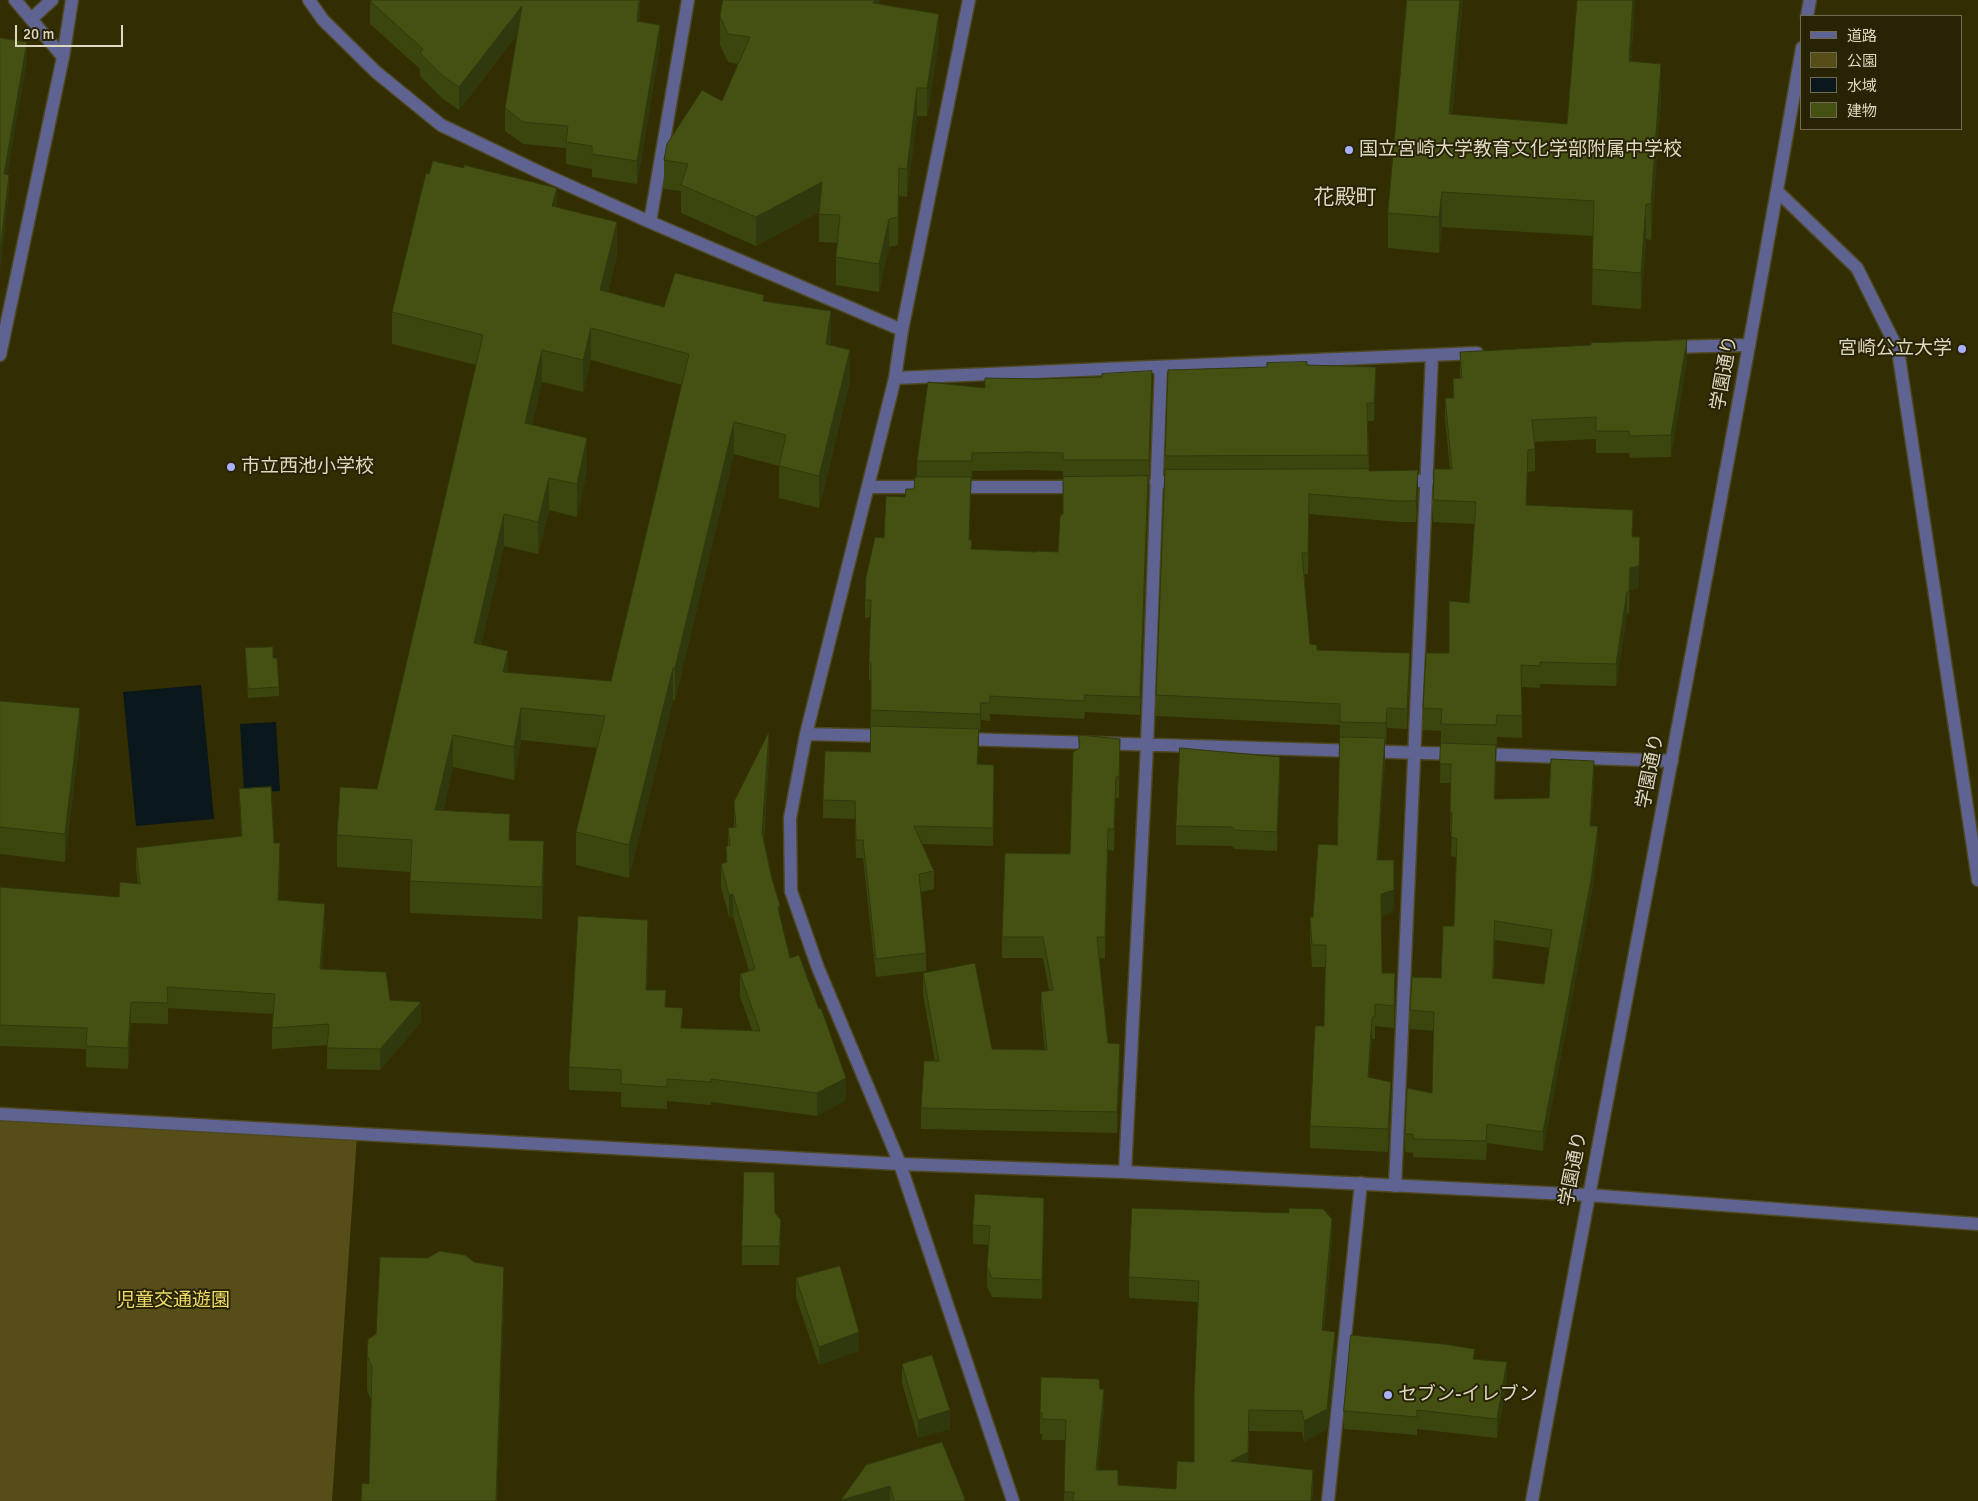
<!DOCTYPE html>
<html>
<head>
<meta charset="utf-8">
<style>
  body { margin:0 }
  #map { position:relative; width:1978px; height:1501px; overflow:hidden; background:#332d02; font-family:Signika,"Noto Sans JP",sans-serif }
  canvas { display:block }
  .legend { position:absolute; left:1800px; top:15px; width:162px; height:115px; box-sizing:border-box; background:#282304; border:1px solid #706b50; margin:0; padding:6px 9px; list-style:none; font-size:15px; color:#dcd8c2 }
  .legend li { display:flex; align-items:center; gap:10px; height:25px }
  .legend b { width:25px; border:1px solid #706b50 }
  .scale { position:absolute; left:15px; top:25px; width:108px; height:22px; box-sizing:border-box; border:2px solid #dcd8c2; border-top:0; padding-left:6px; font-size:15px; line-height:18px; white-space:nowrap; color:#dcd8c2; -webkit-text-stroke:4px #282304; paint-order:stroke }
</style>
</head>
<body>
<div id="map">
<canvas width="1978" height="1501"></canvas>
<ul class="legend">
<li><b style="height:6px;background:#5f6392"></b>道路</li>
<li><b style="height:14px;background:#564d19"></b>公園</li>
<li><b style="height:14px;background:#0a181c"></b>水域</li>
<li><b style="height:14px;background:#455112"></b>建物</li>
</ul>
<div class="scale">20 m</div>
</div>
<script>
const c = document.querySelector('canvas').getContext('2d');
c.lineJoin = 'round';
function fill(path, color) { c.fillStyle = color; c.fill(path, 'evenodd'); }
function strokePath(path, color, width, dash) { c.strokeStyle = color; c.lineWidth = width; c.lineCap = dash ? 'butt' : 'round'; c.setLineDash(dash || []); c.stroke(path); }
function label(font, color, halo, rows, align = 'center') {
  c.font = font + ' Signika,"Noto Sans JP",sans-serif'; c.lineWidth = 4; c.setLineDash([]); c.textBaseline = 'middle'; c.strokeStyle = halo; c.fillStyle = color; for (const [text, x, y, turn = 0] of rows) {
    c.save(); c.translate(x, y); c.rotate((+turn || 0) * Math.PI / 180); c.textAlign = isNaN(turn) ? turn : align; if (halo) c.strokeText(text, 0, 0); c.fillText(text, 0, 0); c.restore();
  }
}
fill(new Path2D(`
  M0,1113L357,1135L332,1501H0Z`), '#564d19');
fill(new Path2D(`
  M201,685L214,819L136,826L123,692Z
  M276,722L280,791L244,793L240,724Z`), '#0a181c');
const service = new Path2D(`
  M31,19L52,0`);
const minor = new Path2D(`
  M15,0L63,57
  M309,0L323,20L376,72L441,125L539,172L650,222L902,330
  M969,0L902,330L895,378L806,734L790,818L791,891L818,968L900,1164L1013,1501
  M650,222L688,0
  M1672,347L1749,345
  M0,355L63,57L72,0
  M895,378L1477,353
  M868,487H931
  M956,487H1078
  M806,734L887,736
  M962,739L1457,754
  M1480,754L1672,761
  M1125,1172L1147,746L1161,367
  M1395,1186L1432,355`);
const tertiary = new Path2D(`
  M1807,16L1810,0
  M1777,191L1857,268L1898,350L1978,880
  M1402,481H1427
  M1156,482H1180
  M0,1114L900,1164L1125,1172L1588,1195L1978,1224
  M1328,1501L1361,1183
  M1532,1501C1621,1016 1718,533 1802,48`);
strokePath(service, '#4e4821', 15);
strokePath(minor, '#4e4821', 15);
strokePath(tertiary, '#4e4821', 15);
strokePath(service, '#5f6392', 12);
strokePath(minor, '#5f6392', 12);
strokePath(tertiary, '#5f6392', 12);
fill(new Path2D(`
  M640,0L639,21L660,47L637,184L592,177V169L566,164V148L523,144L505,131V108L517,35L459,110L443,99L420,76V69L370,24V1Z
  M1463,0L1452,115L1567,124L1635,0L1631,61L1661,99L1651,240L1646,239L1641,309L1592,305L1593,236L1442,227L1439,253L1388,248V213Z
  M879,4L939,42L927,116H917L907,197L899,196L898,245L889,247L879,292L836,285V257L837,243L819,242V212L756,246L681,213V191L664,189V160L722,101L738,64L728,62L720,45V16Z
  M464,168L557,207L617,255L608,292L664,307L764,302L831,345L850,382L819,508L779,498V466L734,454L675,700H673L629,878L576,865V832L597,748L521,740L514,780L453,767L443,811L510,840L544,873L542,919L410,913V872L337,867V835L377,789L476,365L392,344V312L429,174ZM591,360L682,385L611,681L508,673L481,645L504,546L538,554L549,510L577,517L587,470L532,425L542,382L583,392Z
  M1460,352L1687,362L1671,457L1630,458L1629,453H1596V439L1535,442V471L1528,472L1526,505L1633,537L1639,588L1630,590L1629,614H1627L1616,686L1540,684V688L1522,687V738L1497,737L1495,799L1549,798L1594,780L1591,826L1598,845L1591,898L1543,1151L1487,1143L1486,1160L1413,1157V1153L1405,1152V1134L1432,1093L1434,1031L1410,1029V1010L1441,978L1454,926L1456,857L1451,856L1452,832H1450L1451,783H1440L1441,731L1423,730V708L1449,653L1469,603L1474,524L1433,522V500L1450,469L1445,420V398H1453V379L1460,378ZM1495,940L1550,948L1544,984L1494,978Z
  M1307,365L1376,385L1374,421H1368L1369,471L1418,491L1416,522H1399L1309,514L1308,574H1304L1310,644L1317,650L1410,674L1407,729L1387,728L1386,744H1385V760L1378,860L1394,912L1381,916L1382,973L1395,995L1394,1028L1375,1026V1039H1372L1369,1077L1391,1104L1388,1152L1310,1148V1126L1324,1026L1325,967H1312L1310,939V917H1313L1337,845L1340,725L1156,716V695L1165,456L1267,367Z
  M985,388L1152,389L1140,715L1085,712L1084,719L990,714V721L981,720L980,731H979L978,764L994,783L993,846L922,844L934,871V889L921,892L926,953V971L876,977L863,858H856L855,819L823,818V800L870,752L871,680H869V662L870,617L865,618V600L884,538L905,497L914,489L917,477V461ZM1030,470L1063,471V514L1058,552H1037L972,549L969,540L972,471Z
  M245,648L273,658L279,687V696L248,698Z
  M0,701L80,736L65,862L0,854Z
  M1120,739L1119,798H1116L1114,851L1108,850L1105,959L1099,958L1108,1043L1120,1065L1117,1133L921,1129V1108L935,1061L923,995V973L992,1049L1045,1050L1041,1014V992L1049,991L1043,958H1002V937L1070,854Z
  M769,755L764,839L780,919L790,958L846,1100L817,1116L711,1102V1105L667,1101V1109L621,1107V1092L569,1090V1067L648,942L647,990L666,1007L683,1028L752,1030L740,997V974L749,971L733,916L729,917L721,887V864L726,862V847L728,846V828L734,827V802Z
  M1280,776L1277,851L1235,849L1232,846L1176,845V826Z
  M239,789L274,843L280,864L279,900L325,924L322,969L390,1000L421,1022L380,1070L327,1069V1045L272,1049V1028L273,1014L168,1008V1024L131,1023L128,1069L86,1067V1049L0,1046V887L119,897L138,884L136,869V848L241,836Z
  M775,1213L781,1239L779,1265H742V1246Z
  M1044,1217L1042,1299L992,1297L987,1286V1267L989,1245L973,1244V1225Z
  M1332,1240L1324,1330L1335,1353L1327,1429L1304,1442L1302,1432L1249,1431L1248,1463L1313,1491L1312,1501H1064L1065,1440H1042V1434H1040V1413L1100,1389L1104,1410L1098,1470L1118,1485L1176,1489L1194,1462L1198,1302L1129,1298V1277Z
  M796,1278L859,1351L819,1365L796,1297Z
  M504,1302L497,1501H361L369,1484L371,1400L367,1390V1355Z
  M1475,1359L1507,1381L1497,1438L1417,1429V1435L1344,1429V1411Z
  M902,1364L950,1429L918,1438L902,1383Z
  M866,1465L965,1501H841Z`), '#3b460f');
fill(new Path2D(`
  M639,0L640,16L637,44V21Z
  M874,0H880L873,31V3Z
  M1460,0H1463L1449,150V114Z
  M1633,0H1635L1629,96V61Z
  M522,6V28L459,110V87Z
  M939,14V42L927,116V88Z
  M660,25V47L637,184V161Z
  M27,42V62L4,194V174Z
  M1661,64V99L1651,240V204Z
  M917,88V116L907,197V169Z
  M899,168V196L898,245V217Z
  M9,175V195L0,272V252Z
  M822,182V210L756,246V217Z
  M557,188V220L552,206Z
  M1442,192V227L1439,253V217Z
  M1646,204V239L1641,309V273Z
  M889,219V247L879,292V264Z
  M617,222V255L600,322V290Z
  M831,311V344L826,376V344Z
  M591,328V360L583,392V360Z
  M1687,340V362L1671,457V435Z
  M542,350V382L525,456V423Z
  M850,350V382L819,508V476Z
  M1376,367V385L1374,421V403Z
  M1152,371V389L1149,478V460Z
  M734,422V454L675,700V668Z
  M587,438V470L577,517V484Z
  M1528,450V472L1526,527V505Z
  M1418,470V491L1416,522V501Z
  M1148,476V494L1140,715V697Z
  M971,477V495L969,558V540Z
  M549,478V510L538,554V522Z
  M504,514V546L474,676V643Z
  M1640,537L1639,588L1630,590L1629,614V592L1630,568Z
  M1627,592V614L1616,686V664Z
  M508,651V683L503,672Z
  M1410,653V674L1407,729V709Z
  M673,668V700L629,878V845Z
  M981,703V720L980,731V714Z
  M80,708V736L65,862V834Z
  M521,708V740L514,780V747Z
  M1387,708V728L1386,744V723Z
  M979,729V748L977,783V764Z
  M769,732V755L762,856V833Z
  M453,735V767L435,843V810Z
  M1385,738V760L1377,882V860Z
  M1496,745V764L1494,817V799Z
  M1280,757V776L1277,851V832Z
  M1594,761V780L1590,844V826Z
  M1116,777V798L1114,851V829Z
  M1598,826V845L1591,898L1543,1151V1132Z
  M1108,829V850L1105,959V937Z
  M544,841V873L542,919V887Z
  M280,843V864L278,920V900Z
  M1394,890V912L1381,916V894Z
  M733,894V916L729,917V895Z
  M325,904V924L320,990V969Z
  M780,905V928L778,908Z
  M648,920V942L646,1013V990Z
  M1495,921V940L1493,997V978Z
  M1395,973V995L1394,1028V1006Z
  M131,1002V1023L128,1069V1048Z
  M421,1002V1022L380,1070V1049Z
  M1372,1017V1039L1368,1099V1077Z
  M1120,1044V1065L1117,1133V1112Z
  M846,1078V1100L817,1116V1093Z
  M1391,1082V1104L1388,1152V1129Z
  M1044,1198V1217L1042,1299V1280Z
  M1332,1219V1240L1322,1350V1330Z
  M781,1220V1239L779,1265V1246Z
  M504,1267V1302L497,1501H496Z
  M859,1332V1351L819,1365V1347Z
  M1335,1332V1353L1327,1429L1304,1442V1421Z
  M1507,1362V1381L1497,1438V1419Z
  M1104,1389V1410L1096,1491V1470Z
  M950,1410V1429L918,1438V1420Z
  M1249,1410V1431L1248,1473L1231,1461Z
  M1313,1470V1491L1312,1501H1311Z
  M890,1486V1501H841V1500Z`), '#30390d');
const building = new Path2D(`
  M371,0H639L637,21L660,25L637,161L592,154V146L566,142L568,126L523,122L505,108L522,6L459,87L443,76L420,53L423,49L370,1Z
  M723,0H874L873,3L939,14L927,88H917L907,169L899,168L898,217L889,219L879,264L836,257L840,215L819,214L822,182L756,217L681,185L688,164L664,160L667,144L702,90L722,101L750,37L728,34L720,16Z
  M1407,0H1460L1449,114L1567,124L1577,0H1633L1629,61L1661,64L1651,204H1646L1641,273L1592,269L1594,201L1442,192L1439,217L1388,213Z
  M0,37L1,38L27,42L4,174L9,175L0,252Z
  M433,161L464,168V165L557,188L552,206L617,222L600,290L664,307L675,273L764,295L763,301L831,311L826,344L850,350L819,476L779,466L786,435L734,422L675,668H673L629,845L576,832L605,716L521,708L514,747L453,735L435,810L510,814L509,840L544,841L542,887L410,881L412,840L337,835L340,787L377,789L483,335L392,312L426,173L429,174ZM591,328L689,354L611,681L503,672L508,651L474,643L504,514L538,522L549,478L577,484L587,438L525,423L542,350L583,360Z
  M1687,340L1671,435L1630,436L1629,431H1596V417L1532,420L1535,449L1528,450L1526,505L1633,510L1632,537H1640L1639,566L1630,568L1629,592H1627L1616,664L1540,662V666L1521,665L1522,716L1497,715L1496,725L1441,724L1442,709L1423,708L1426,653H1449V601L1469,603L1476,502L1433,500L1434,469H1452L1445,398H1454L1453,379L1462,378L1460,352L1591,345V343Z
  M1307,362V365L1376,367L1374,403H1367L1368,455L1165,456L1168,370L1267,367V363Z
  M1152,371L1149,460H1063V453L1030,452L972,453V461H917L928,382L985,388V378L1037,379L1102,377V374Z
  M1369,469V471L1418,470L1416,501H1399L1309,494L1308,553H1302L1310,644L1317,645V650L1410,653L1407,709L1387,708L1386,723L1340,722V704L1156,695L1165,470Z
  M1148,476L1140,697L1085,695L1084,701L990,696V703H981L980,714L871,710V663L869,662L871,600H865L866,577L875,537L884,538L886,496L905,497L906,489H914L915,477H971L969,540H972L971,549L1037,552V551L1058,552L1060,516L1063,514V477Z
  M273,647V658H277L279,687L248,689L245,648Z
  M0,701L80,708L65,834L0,827Z
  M871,726L979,729L977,764L994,765L993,828L914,826L934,871L919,874L926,953L876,959L863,840H856L855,801L823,800L825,751L870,752Z
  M769,732L762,833L772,879L780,905L778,908L790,958L799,955L819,1009L821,1008L846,1078L817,1093L711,1079V1082L667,1079V1087L621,1084V1070L569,1067L578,916L648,920L646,990H666L665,1007L683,1008L681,1028L760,1031L740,974L755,969L733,894L729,895L721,864L727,862L726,847L730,845L728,828L736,827L734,802Z
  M1079,735L1120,739L1119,777H1116L1114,829H1108L1105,937H1097L1108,1043L1120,1044L1117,1112L921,1108L924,1061H939L923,973L975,963L992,1049L1047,1050L1041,992L1053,990L1043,937H1002L1005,853L1070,854L1073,752L1079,748Z
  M1340,737L1385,738L1377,860H1394V890L1381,894L1382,973H1395L1394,1006L1375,1004V1017H1372L1368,1077L1391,1082L1388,1129L1310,1126L1315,1026H1324L1326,945H1312L1310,917H1313L1318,844L1337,845Z
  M1441,743L1496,745L1494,799L1549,798L1551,759L1594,761L1590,826H1598L1591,880L1543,1132L1487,1124L1486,1141L1413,1139V1134H1405L1407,1088L1432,1093L1434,1012L1410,1010L1412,977L1441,978L1443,926H1454L1457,839L1451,837L1452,813H1450L1451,764H1440ZM1495,921L1552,930L1544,984L1493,978Z
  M1180,748L1280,757L1277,832L1235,830L1232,827L1176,826Z
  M271,787L274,843H280L278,900L325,904L320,969L386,972L390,1000L421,1002L380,1049L327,1048L329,1024L272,1028L275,994L167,987L168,1003L131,1002L128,1048L86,1046L87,1028L0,1025V887L119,897L120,882L140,884L136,848L242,836L239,789Z
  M744,1172H774L775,1213L781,1220L779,1246H742Z
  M975,1194L1044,1198L1042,1280L992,1278L987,1267L990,1226L973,1225Z
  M1132,1208L1289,1213V1208L1323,1209L1332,1219L1322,1330L1335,1332L1327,1409L1304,1421L1302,1411L1249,1410L1248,1452L1231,1461L1313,1470L1311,1501H1073L1074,1492H1064L1066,1420L1042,1419V1413H1040L1041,1377L1099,1379L1100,1389H1104L1096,1470H1118V1485L1176,1489L1177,1461L1194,1462V1395L1199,1281L1129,1277Z
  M440,1251L465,1255L474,1262L504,1267L496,1501H361L362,1483L369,1484L372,1367L367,1355L368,1339L376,1334L380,1257L427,1258Z
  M840,1266L859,1332L819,1347L796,1278Z
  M1351,1335L1443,1344L1475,1349L1473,1359L1507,1362L1497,1419L1417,1410V1417L1344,1411Z
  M932,1355L950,1410L918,1420L902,1364Z
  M942,1442L965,1499L964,1501H894L890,1486L841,1500L866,1465Z`);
fill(building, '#455112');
strokePath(building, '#30390d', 1);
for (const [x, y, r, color] of [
  [1349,150,5,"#a9b0fc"],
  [1962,349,5,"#a9b0fc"],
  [231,467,5,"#a9b0fc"],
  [1388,1395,5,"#a9b0fc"]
]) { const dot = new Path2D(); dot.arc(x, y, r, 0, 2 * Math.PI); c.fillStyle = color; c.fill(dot); strokePath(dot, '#282304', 2); }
label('19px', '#dcd8c2', '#282304', [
  ["国立宮崎大学教育文化学部附属中学校",1359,150],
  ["宮崎公立大学",1952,349,"right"],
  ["市立西池小学校",241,467],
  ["セブン-イレブン",1398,1395]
], 'left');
label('19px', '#dcd8c2', '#282304', [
  ["学園通り",1725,373,-80],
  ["学園通り",1651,771,-79],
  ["学園通り",1574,1169,-79]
]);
label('19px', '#efdb67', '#282304', [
  ["児童交通遊園",173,1301]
]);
label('21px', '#dcd8c2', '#282304', [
  ["花殿町",1345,198]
]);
</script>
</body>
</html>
